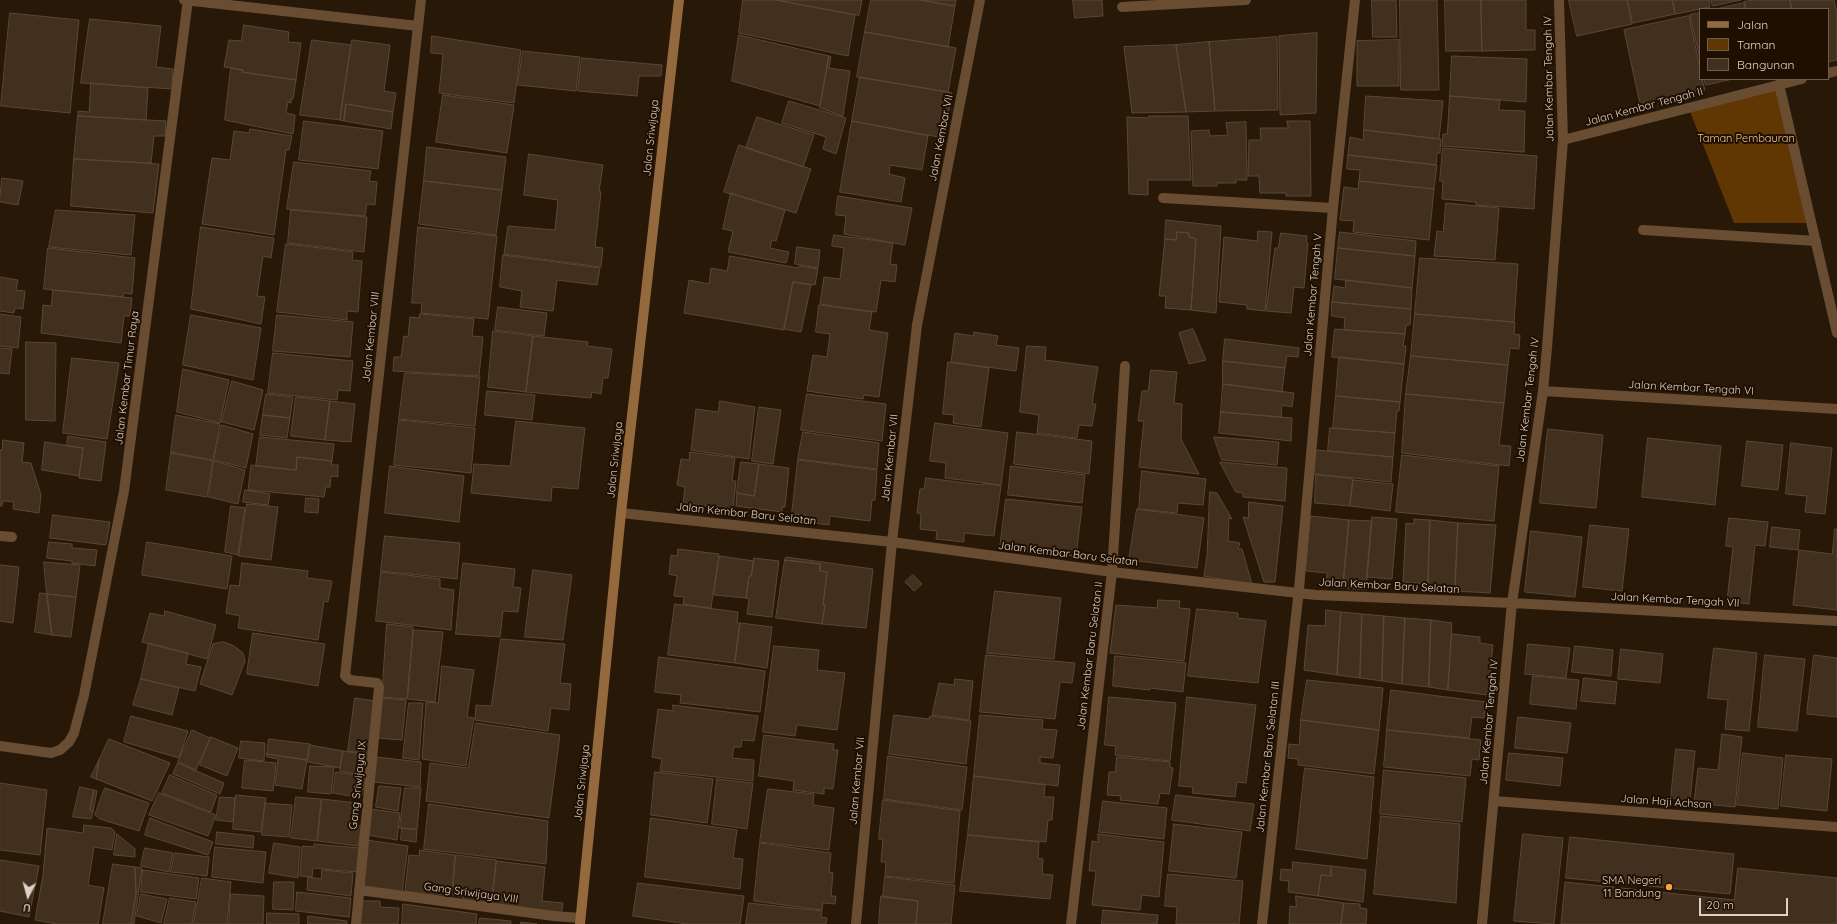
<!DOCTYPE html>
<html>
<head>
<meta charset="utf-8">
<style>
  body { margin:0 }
  #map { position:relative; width:1837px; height:924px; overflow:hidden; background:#281807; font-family:Quicksand,sans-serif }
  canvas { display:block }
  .legend { position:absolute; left:1699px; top:8px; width:130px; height:72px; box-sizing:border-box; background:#1f0f01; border:1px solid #6b5d50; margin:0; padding:5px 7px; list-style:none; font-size:12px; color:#ddd1c7 }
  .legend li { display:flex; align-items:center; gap:8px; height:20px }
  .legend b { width:20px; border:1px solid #6b5d50 }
  .north { position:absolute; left:8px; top:876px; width:40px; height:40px; -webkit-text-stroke:3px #1f0f01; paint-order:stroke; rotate:186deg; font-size:11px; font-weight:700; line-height:16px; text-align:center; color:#ddd1c7 }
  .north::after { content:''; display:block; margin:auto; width:14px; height:18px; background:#ddd1c7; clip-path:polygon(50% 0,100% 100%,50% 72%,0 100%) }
  .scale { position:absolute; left:1699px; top:898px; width:89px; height:18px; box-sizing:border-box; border:2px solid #ddd1c7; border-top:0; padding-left:5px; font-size:12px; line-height:14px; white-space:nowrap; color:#ddd1c7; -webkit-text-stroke:3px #1f0f01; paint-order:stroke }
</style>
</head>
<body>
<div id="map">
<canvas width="1837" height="924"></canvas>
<ul class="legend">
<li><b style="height:5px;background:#94693d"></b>Jalan</li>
<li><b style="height:11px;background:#603703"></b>Taman</li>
<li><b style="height:11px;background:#42301f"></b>Bangunan</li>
</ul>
<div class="north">U</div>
<div class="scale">20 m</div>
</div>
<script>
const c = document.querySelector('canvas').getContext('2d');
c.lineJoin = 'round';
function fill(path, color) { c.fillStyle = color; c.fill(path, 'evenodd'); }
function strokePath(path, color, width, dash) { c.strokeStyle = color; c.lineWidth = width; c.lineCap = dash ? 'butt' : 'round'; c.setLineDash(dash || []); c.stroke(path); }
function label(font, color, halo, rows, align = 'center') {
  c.font = font + ' Quicksand,sans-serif'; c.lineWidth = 4; c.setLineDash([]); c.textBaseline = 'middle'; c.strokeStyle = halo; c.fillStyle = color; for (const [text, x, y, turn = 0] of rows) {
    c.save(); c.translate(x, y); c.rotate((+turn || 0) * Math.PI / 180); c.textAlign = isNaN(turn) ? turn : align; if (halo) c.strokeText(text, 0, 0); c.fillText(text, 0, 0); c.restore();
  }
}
fill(new Path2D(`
  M1776,88L1810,223H1734L1689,109Z`), '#603703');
const building = new Path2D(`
  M743,0H776L855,15L848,56L739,33Z
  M776,0H862L859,15Z
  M871,0H920L955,6L948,47L865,32Z
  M920,0H956L955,6Z
  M1073,0H1102L1103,16L1075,18Z
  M1372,0H1396L1397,37H1373Z
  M1400,0H1437L1439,90H1401Z
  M1445,0H1481L1482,51H1446Z
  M1481,0H1526V30H1535V50L1482,51Z
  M1569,0H1627L1632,24L1577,36Z
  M1628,0H1672L1675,14L1633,23Z
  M1673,0H1709L1710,7L1676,14Z
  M1711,0H1741L1713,6Z
  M1753,0H1790L1792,9H1746L1744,2Z
  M1790,0H1834L1837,14V60L1828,62V9H1792Z
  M1744,3L1745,9H1716Z
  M10,13L79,20L70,113L1,106Z
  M1700,13V59L1690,15Z
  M1689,16L1700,68V79H1702L1705,90L1640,104L1624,30Z
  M90,19L161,26L156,67L173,69L172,89L81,83Z
  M244,25L289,32L288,42L301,43L296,80L242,72L243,70L224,67L229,40L241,41Z
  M865,32L956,48L948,92L857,77Z
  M1317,33L1316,113L1280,115L1279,36Z
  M739,35L829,56L820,106L732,81Z
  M432,36L521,50L514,103L439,93L443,54L431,53Z
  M1277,37L1278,110L1215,111L1209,42Z
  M312,40L351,45L340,120L300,115Z
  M352,40L390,45L384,91L396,93L393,112L346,104L344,121L340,120Z
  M1399,40V86H1357V41Z
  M1209,42L1215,111L1186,112L1176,45Z
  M1176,45L1186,112L1132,113L1124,47Z
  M523,51L580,57L576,91L518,85Z
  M829,56L831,57L829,68L850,71L843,116L820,108Z
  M1452,56L1527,59L1526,102L1450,96Z
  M582,58L662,65L661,76H639L637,96L578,91Z
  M231,68L243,70L242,72L296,80L293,99H291V103L288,102L286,113L295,115L293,134L225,120Z
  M860,77L952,93L944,138L852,121Z
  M1704,79H1733L1706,85Z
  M91,83L148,88L146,120L78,116V111L89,112Z
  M443,95L514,105L507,153L436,142Z
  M1366,96L1443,101L1439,139L1364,130Z
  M1450,96L1500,100L1499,110L1525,111L1524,152L1442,146L1443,134H1447Z
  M789,101L846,118L836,154L823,149L826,137L782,123Z
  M346,104L393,112L391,129L344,121Z
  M78,116L166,121L165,136H154L151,163L74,159Z
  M1149,116H1188L1191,180H1148V195L1129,194L1127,117L1149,118Z
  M757,117L814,135L803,167L746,148Z
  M304,121L383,131L378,169L299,160Z
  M852,121L928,136L922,170L890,165L889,174L905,178L901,202L840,192Z
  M1287,121H1310L1311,196H1286V193H1260L1259,176H1248L1249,140H1261L1260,128H1288Z
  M1246,122L1247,180H1236V183H1217V186H1193L1191,131L1209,130L1210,136L1228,135L1226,123Z
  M250,129L292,136L289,150H286L274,235L202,224L212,158L230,160L234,131L249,133Z
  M1364,130L1441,139L1440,153H1437L1436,165L1348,155L1350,137L1363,140Z
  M739,145L811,169L796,213L724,192Z
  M427,147L506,157L502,190L424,181Z
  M1443,148L1537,156L1534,209L1476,205V202L1442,199L1443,181H1440Z
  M529,154L603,165L599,191L601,192L595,247L603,248L601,267L504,254L508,226L555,230L558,200L524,195Z
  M1348,155L1437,165L1434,189L1359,181L1360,170L1347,169Z
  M74,159L159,164L153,213L71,206Z
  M294,162L371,171L369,181L377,182L375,205L367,204L365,216L287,209Z
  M2,178L23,181L18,205L0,202Z
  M424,181L502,190L496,235L419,224Z
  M1359,181L1434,189L1429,240L1353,232L1354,221L1340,220L1344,187L1358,189Z
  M731,193L785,210L776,241L772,240L770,248L789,252L786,263L728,252L733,231L723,229Z
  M838,196L912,208L905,245L844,234L846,216L836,215Z
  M1446,203L1499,208L1495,260L1434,256L1437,231L1443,232Z
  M56,210L135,215L131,255L49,247Z
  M291,210L367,217L364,252L288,243Z
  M1166,220L1221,226L1216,313L1191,310L1196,239L1189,237V233L1177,232L1176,240L1165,239Z
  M201,227L274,238L271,258L263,256L257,296L265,297L261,324L191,309Z
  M418,227L497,236L488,319L421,313L422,303H412Z
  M1258,231L1272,232L1265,311L1247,309V305L1219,302L1224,237L1257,241Z
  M1177,232L1189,233V237L1196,239L1191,310L1165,308L1166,296H1159L1165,239L1176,240Z
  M1340,232L1416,241L1415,256L1338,248Z
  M1281,233L1307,236L1306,242L1308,243L1304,288L1294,287L1291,313L1266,311L1275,248H1278Z
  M834,235L893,243L890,264L897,265L895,282L881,280L876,312L820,304L824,277L840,279L844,248L832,246Z
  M286,244L353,252L352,260L362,261L358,312L347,311V320L277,312Z
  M797,247L820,250L818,268L795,264Z
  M48,248L135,258L132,294L124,293L123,297L44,289Z
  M1338,248L1415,256L1412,288L1335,279Z
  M503,255L600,268L597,285L557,280L553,311L520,307L522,291L500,287Z
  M730,256L798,268L799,266L818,269L815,285L793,282L784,330L684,313L689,280L709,284L711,268L727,271Z
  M1420,258L1518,264L1514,322L1415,314Z
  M0,277L18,280L16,290L25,291L23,309L15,308L14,313L0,311Z
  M1346,280L1412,288L1411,309L1332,302L1334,286L1345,288Z
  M793,282L811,285L801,332L784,329Z
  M53,290L132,298L130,316H124L121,343L41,333L43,305L51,306Z
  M1332,302L1411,309L1410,325H1406L1405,334L1344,330L1345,318L1332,316Z
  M819,305L872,312L869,330L888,333L879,397L864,395L863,399L807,391L813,355L827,357L830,334L816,332Z
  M498,307L547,313L544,336L495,330Z
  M0,314L21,317L18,348L0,346Z
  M420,314L474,319L472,336L483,337L479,376L393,371L394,357H401L404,336L408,337L410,317L419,318Z
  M1415,314L1514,322L1515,323L1514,334L1520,335L1519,349L1510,348L1508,365L1411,356Z
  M191,315L261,328L253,380L183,365Z
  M277,315L353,322L350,357L273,351Z
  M1193,329L1206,360L1189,364L1179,333Z
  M1335,329L1405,334L1403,346H1406L1404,364L1332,357Z
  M493,331L533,336L526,392L488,387Z
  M974,332L998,336L996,345L1019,348L1016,371L951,362L955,333L973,336Z
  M533,336L588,342L587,346L612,349L608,378H603L601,394L592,392L591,398L526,392Z
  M1225,339L1299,348L1298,357L1287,356L1285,368L1223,361Z
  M26,342L56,343L55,421L26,420Z
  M1027,346L1046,347L1045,360L1098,367L1092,404H1096L1092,426L1079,425L1077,438L1037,433L1039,415L1020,412Z
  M0,348L12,349L9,374L0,373Z
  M273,353L353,361L350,391L338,390L337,400L268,393Z
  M1411,356L1508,365L1504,403L1406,394Z
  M1339,357L1404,364L1400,402L1336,396Z
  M72,358L119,363L107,439L63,433Z
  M1223,361L1285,368L1282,392L1223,384Z
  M948,362L989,368L981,427L953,423L954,415L943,414Z
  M183,369L229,380L220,423L177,412Z
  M1151,370L1177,372L1174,403L1182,404L1181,439L1199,474L1139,467L1144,421H1138L1142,391H1148Z
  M405,373L480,377L475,426L399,419Z
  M232,381L263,390L254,430L222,422Z
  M1223,384L1294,393L1292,407L1282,405L1281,417L1221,412Z
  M487,391L535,395L532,420L485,415Z
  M266,394L293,397L290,418L263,415Z
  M807,394L886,404L882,441L801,430Z
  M1406,394L1504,403L1499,445L1511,446L1509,466L1402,453Z
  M1336,396L1400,402L1399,411H1397L1395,433L1333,428Z
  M296,397L330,401L325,440L291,436Z
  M330,401L355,404L351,442L325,440Z
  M720,401L755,407L749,459L691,450L696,409L718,412Z
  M759,407L781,410L773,464L752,461Z
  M1221,412L1292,418L1291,441L1219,433Z
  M176,415L220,424L213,460L171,452Z
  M263,415L290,418L287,438L260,435Z
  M399,420L475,428L471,473L394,465Z
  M516,421L585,428L578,489L552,487L551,501L471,493L474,464L510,466Z
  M935,423L1008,433L1001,485L945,478L946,463L930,461Z
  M222,425L253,434L246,468L214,460Z
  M1330,428L1395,433L1393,457L1328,451Z
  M1548,429L1603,435L1596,508L1540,503Z
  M803,432L879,443L877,469L798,459Z
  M1017,432L1092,441L1089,474L1014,464Z
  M68,436L106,442L101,481L79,478L83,448L67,446Z
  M260,437L334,444L332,461L297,457L296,470L256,466Z
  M1214,437L1279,442L1277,465L1222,460Z
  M1648,438L1721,446L1715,505L1642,497Z
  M3,440L24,443L22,462L31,463L41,495L39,513L13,509L14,502L3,501L2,506H0V450H2Z
  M1747,441L1783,445L1778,490L1742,486Z
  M45,442L83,448L79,476L42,470Z
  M1791,443L1832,448L1825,514L1805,512L1807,496L1786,494Z
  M1316,450L1393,457L1391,482L1314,474Z
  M690,452L735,458L732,481H736L733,509L683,503L685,487L677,485L681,459L689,460Z
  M171,453L213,461L207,497L166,490Z
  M1402,455L1499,466L1494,521L1396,512Z
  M297,457L332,461L331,465H338V477L331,476L330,487H326L324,497L248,490L251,465L296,470Z
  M798,460L877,470L875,500H872L870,521L830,516L829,525L806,522V515L792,514Z
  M214,461L245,470L238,504L209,497Z
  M741,462L759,464L754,496L737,493Z
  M1220,462L1287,468L1285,501L1243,497V493L1236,492Z
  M759,464L789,468L785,507H782V512L736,506L737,493L754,496Z
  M390,466L464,476L459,522L385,513Z
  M1011,466L1085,475L1082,503L1008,495Z
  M1142,471L1206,479L1203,505L1178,503L1177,513L1139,509Z
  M1316,475L1351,478L1353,480L1350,506L1315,503Z
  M926,478L983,485V483L1001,486L994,536L964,533V542L936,539L937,531L920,529L921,514L917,513L920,489H924Z
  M1353,480L1393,484L1390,511L1350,506Z
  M245,490L270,494L268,505L243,502Z
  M1210,492L1217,493L1232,519L1229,518L1228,541L1240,543L1238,549H1242L1252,584L1204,576L1207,556Z
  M306,498L319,499L318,513L305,512Z
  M1006,499L1082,507L1076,556L1000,549Z
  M1249,502L1283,506L1275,582H1264L1243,517L1248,518Z
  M247,504L278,507L271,560L239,556Z
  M231,506L245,508L238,555L225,552Z
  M1137,509L1204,518L1197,568L1129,560Z
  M53,515L110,522L106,545L50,538Z
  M1311,516L1349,520L1343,588L1326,587L1327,573L1306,571Z
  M1372,517L1397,519L1392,579L1367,577Z
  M1729,518L1768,522L1765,546L1755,545L1749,604L1727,601L1733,547L1726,546Z
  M1414,519L1430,520L1428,584L1403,582L1406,523L1414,524Z
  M1349,520L1372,521L1366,590L1343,588Z
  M1430,520L1458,523L1455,591L1428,589Z
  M1458,523L1496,525L1490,593L1455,591Z
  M1590,525L1629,529L1622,591L1583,587Z
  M1772,527L1800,530L1798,550L1770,547Z
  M1835,529H1837V610L1793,605L1799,550L1832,554Z
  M1531,531L1582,537L1575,597L1525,592Z
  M385,536L460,543L457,579L381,571Z
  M49,542L72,544V548L97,550L95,566L72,563V561L47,558Z
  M147,542L232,556L227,589L142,575Z
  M678,549L719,554L711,608L683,604L684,597L674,596L677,576L669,574L671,555L677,556Z
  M720,556L754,561L751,576H749L746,598L714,595Z
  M786,557L873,569L866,628L822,624L825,605H823L827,572L820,571V564L785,560Z
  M754,558L779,561L772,617L747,614L749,599L746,598L749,576H751Z
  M785,560L820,564V571L827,572L823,605H825L822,624L776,618Z
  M44,562L80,565L76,597L47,594Z
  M242,563L308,571L307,578L332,581L328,602L324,601L318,640L238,628L240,616L226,613L230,585L239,586Z
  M463,563L515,569L513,587L521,588L518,612L503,611L500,637L456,634Z
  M0,565L19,567L13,623L0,621Z
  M533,570L572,575L563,640L525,637Z
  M381,572L440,579V588L454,590L451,630L376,621Z
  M913,575L922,584L914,591L905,582Z
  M995,591L1061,598L1054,659L987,653Z
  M40,593L47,594L52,635L35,632Z
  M47,594L76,597L71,637L52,635Z
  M1158,600L1180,601L1179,608L1190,609L1184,661L1110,653L1116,605L1157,608Z
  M675,604L738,612L737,623H740L735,663L668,655Z
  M1197,609L1238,613V618L1266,621L1258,683L1188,676Z
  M1326,610L1341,612L1337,675L1304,670L1308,625L1325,626Z
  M165,611L216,625L207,659L142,642L150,613L164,616Z
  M1341,612L1362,614L1360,678L1337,675Z
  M1362,614L1384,616L1382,681L1360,678Z
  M1384,616L1405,618L1402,684L1382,681Z
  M1405,618L1431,620L1429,687L1402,684Z
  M1431,620L1452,623L1448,690L1429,687Z
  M740,623L772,627L767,668L735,663Z
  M387,624L413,627L407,699L382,697Z
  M414,630L443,632L435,702L408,699Z
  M253,633L325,644L318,686L247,674Z
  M1452,634L1480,637V643L1493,645L1488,695L1448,690Z
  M501,639L565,644L560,683L571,684L569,710L551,708L548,731L475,720L476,705L491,706Z
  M224,642L234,646L243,653L245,661L232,695L200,684L213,644Z
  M149,643L188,653L186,664L201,667L195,691L141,679Z
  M1528,644L1570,648L1566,678L1525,674Z
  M774,646L819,650L817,670L845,673L837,730L797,725L795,736L763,732Z
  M1575,646L1613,650L1611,676L1572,672Z
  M1714,648L1757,653L1749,731L1725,729L1728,700L1708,698Z
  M1621,649L1663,654L1660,683L1618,679Z
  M986,655L1075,663L1072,683L1060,682L1055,719L980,712Z
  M1765,655L1805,659L1797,731L1758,727Z
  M1814,655L1837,658V717L1807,714Z
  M1115,656L1186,663L1183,692L1150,688V690L1113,686Z
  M659,657L765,671L760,712L680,703L681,695L655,692Z
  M442,666L474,670L467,717L474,718L466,766L422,759L426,702L438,703Z
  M1533,676L1579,680L1576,709L1530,704Z
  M1584,678L1617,682L1615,704L1581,701Z
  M141,679L179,688L172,715L133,705Z
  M955,679L973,681L969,720L932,715L939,683L954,685Z
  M1307,680L1383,688L1379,730L1301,720Z
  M1391,690L1486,702L1484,718L1472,717L1469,738L1387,730Z
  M1109,697L1176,703L1170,761L1115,755L1116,746L1105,745Z
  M1187,697L1256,705L1246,783L1237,782L1235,797L1192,793L1193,787L1179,786Z
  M355,698L376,701L369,754L348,751Z
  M381,698L406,700L402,740L377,738Z
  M409,703H423L419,760L403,758Z
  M673,705L758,716L754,741L742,740L741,747H734L732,758L754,760L753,781L660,771L662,759L652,757L658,709L673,711Z
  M894,715L929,719L930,716L971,721L966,764L889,754Z
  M980,715L1043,720L1042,729L1057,730L1053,758L1040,757V763L1060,765L1058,786L974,776Z
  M131,716L188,731L179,758L124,742Z
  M1518,717L1571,723L1567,753L1515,748Z
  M1301,720L1379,730L1374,774L1298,765V759L1288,758L1289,744L1299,745Z
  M476,723L560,735L549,818L426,801L430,763L468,768Z
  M192,730L210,738L196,770L178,762Z
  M1387,730L1481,740L1479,760L1472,759L1470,776L1384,767Z
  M1722,734L1742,737L1735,807L1694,803L1698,768L1718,770Z
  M764,735L834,744L833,750H838L833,789L824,788V794L793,790L794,781L759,776Z
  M211,737L238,748L227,776L200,765Z
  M109,739L170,763L152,801L96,779L99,760Z
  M269,739L310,744L307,760L267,754Z
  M241,741L265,743L264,761L239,758Z
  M310,745L343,751L340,768L308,762Z
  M1676,749L1695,751L1690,800L1671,798Z
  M343,751L369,755L365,776L340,771Z
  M1509,753L1563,758L1560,786L1506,780Z
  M1743,753L1783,758L1778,809L1737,805Z
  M267,754L307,760L302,789L275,785L278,759L267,757Z
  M1786,755L1832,759L1827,811L1781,806Z
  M888,756L967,767L962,810L884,799Z
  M376,757L421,762L420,787L373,782Z
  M1117,757L1170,762V767L1173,768L1169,794L1160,793L1158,804L1120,800L1121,796L1107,795L1109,772H1115Z
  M99,760L96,779L91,777Z
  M245,760L276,763L273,791L242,788Z
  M178,763L224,783L220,794L173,774Z
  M310,766L334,767L331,794L308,792Z
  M1305,768L1374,777L1367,859L1296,849Z
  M1384,770L1466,778L1462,822L1380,814Z
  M336,772L366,777L361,798L333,793Z
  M655,772L713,779L707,823L651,815Z
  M170,775L217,795L211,812L162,793Z
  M974,776L1045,785L1044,797H1054L1052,820H1048L1046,842L968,835Z
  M717,779L753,783L747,829L712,824Z
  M0,783L47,790L40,855L0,850Z
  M379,786L401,788L398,811L376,807Z
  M80,787L94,790L90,810L93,812L91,819L73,817Z
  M105,788L149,803L139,831L100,819L95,815Z
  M405,788H421L417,829L400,828Z
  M768,789L814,794L813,805L834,808L829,850L760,842Z
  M94,790L97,791L93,812L90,810Z
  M159,793L216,815L208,836L149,815Z
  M236,795L266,798L261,832L233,829Z
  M1176,795L1254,804L1250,831L1172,820Z
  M220,797L235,798L233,822L216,820Z
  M296,797L321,799L317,841L291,838Z
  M322,799L357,803L354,825L362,826L358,846L318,841Z
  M883,800L960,811L954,883L885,876L886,862H881L883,839H879Z
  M1103,801L1167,808L1164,839L1099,832Z
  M265,803L292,805L289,837L262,835Z
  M429,804L548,821L546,864L424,849Z
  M371,809L400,813L397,840L367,835Z
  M1381,816L1460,824L1456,903L1374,894Z
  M150,818L213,842L208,855L145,835Z
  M651,818L737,830L733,858L743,859L740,889L645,877Z
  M1174,824L1242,832L1236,878L1169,871Z
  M84,825L111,828L115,832L112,850L94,847L88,885L104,888L98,924H57L35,920L43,875L47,828L83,833Z
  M402,828L417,830L416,842L401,840Z
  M217,832L254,836L253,848L216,844Z
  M117,834L135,849V857L114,855Z
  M1098,834L1164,842L1159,897L1142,895L1140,910L1092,905L1096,871H1089L1092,841L1098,842Z
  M1523,834L1563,838L1554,924L1514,921Z
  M968,835L1039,842L1038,858L1043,859L1042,874L1053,875L1050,899L960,891Z
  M1570,837L1734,854L1730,894L1566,878Z
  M366,840L408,846L402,893L361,887Z
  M274,843L300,847L298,878L269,873Z
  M760,843L831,853L829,872L833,873L831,896H836L835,904L823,903L822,910L754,901Z
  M314,844L360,848L357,872L313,868L312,877L300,876L302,846L314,847Z
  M215,847L266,852L263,883L212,877Z
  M145,848L173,853L169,872L141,866Z
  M420,850L455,855L452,892L445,891L444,897L405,891L409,855L419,856Z
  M175,853L209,857L207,876L171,872Z
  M456,855L496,860L491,904L462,900L463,897L453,895Z
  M0,860L39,866L29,917L0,911Z
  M497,861L545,867L542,901L563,903L561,916L492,907Z
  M1293,862L1331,866V876L1321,875L1318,896L1288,892L1289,881L1280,880L1281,869L1292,870Z
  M113,864L135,867L136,893L131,924H103Z
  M1331,866L1366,870L1363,902L1318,896L1321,875L1331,876Z
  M135,867L142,868L134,924H131L136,893Z
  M1738,868L1837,878V924H1561L1565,882L1734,900Z
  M143,870L199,878L196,899L141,892Z
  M322,870L353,873L351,896L307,890L308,877L321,879Z
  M1168,874L1243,881L1239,924H1176L1177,907L1165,906Z
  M885,877L955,885L951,924H916L918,901L883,897Z
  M202,878L231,882L227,924H194Z
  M274,882H294L293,910L273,909Z
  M638,883L744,896L740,924H687L633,916Z
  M297,892L351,898L349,917L296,911Z
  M141,894L167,899L161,923L137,916Z
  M231,894L264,896L263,924H229Z
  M881,896L918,901L916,924H879Z
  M1296,896L1344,903L1341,924H1289L1290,906L1296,907Z
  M170,898L196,902L192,924H164Z
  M361,901H380V907L399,908L398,924H361Z
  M749,903L822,911L821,917L827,918L826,924H746Z
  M1344,903L1360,904V908L1367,909L1366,924H1341Z
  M403,904L477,914L476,924H402Z
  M1103,910L1158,915L1157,924H1102Z
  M267,913L299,914V924H267Z
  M308,916L347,921V924H308Z
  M480,918L511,921V924H479Z
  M521,922L537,924H521Z`);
fill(building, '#42301f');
strokePath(building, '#5a4735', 1);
strokePath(new Path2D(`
  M184,0L418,26
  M1122,7L1246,0
  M1828,73L1837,71
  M1779,84L1837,333
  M1563,140L1802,79
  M1163,198L1333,208
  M1643,230L1816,241
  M1543,391L1837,409
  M621,513L892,542L1112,572L1316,595L1512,603L1837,621
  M0,536L12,537
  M0,746L51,753L60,750L69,742L74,733L84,695L124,491L188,0
  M1494,801L1837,827
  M359,890L554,916L580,918
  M356,924L379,687L377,683L350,680L345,676L421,0
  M856,924L892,542L917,325L980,0
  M1071,924L1112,572L1125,366
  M1262,924L1299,589L1333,208L1355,0
  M1482,924L1512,603L1543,391L1547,348L1563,140L1559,0`), '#694d33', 10);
strokePath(new Path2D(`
  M580,924L621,513L679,0`), '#94693d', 10);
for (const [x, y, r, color] of [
  [1669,887,4,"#f6a247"]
]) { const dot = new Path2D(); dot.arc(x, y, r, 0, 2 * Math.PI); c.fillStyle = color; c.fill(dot); strokePath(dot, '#1f0f01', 1.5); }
label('11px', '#ddd1c7', '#1f0f01', [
  ["Jalan Kembar Tengah IV",1549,79,-91],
  ["Jalan Kembar Tengah II",1644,107,-15],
  ["Jalan Sriwijaya",651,138,-84],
  ["Jalan Kembar VII",941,138,-79],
  ["Jalan Kembar Tengah V",1313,295,-85],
  ["Jalan Kembar VIII",371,337,-84],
  ["Jalan Kembar Timur Raya",127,378,-83],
  ["Jalan Kembar Tengah VI",1691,388,3],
  ["Jalan Kembar Tengah IV",1528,400,-83],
  ["Jalan Kembar VII",890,458,-84],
  ["Jalan Sriwijaya",615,460,-84],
  ["Jalan Kembar Baru Selatan",746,514,6],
  ["Jalan Kembar Baru Selatan",1068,554,7],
  ["Jalan Kembar Baru Selatan",1389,586,3],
  ["Jalan Kembar Tengah VII",1675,600,3],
  ["Jalan Kembar Baru Selatan II",1090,656,-83],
  ["Jalan Kembar Tengah IV",1489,722,-85],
  ["Jalan Kembar Baru Selatan III",1268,757,-84],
  ["Jalan Kembar VII",857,781,-85],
  ["Jalan Sriwijaya",582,783,-84],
  ["Gang Sriwijaya IX",358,785,-84],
  ["Jalan Haji Achsan",1666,802,4],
  ["Gang Sriwijaya VIII",471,893,8]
]);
label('11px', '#f8c390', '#1f0f01', [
  ["Taman Pembauran",1746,139]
]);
label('11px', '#ddd1c7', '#1f0f01', [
  ["SMA Negeri",1661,881],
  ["11 Bandung",1661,894]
], 'right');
</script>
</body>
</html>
